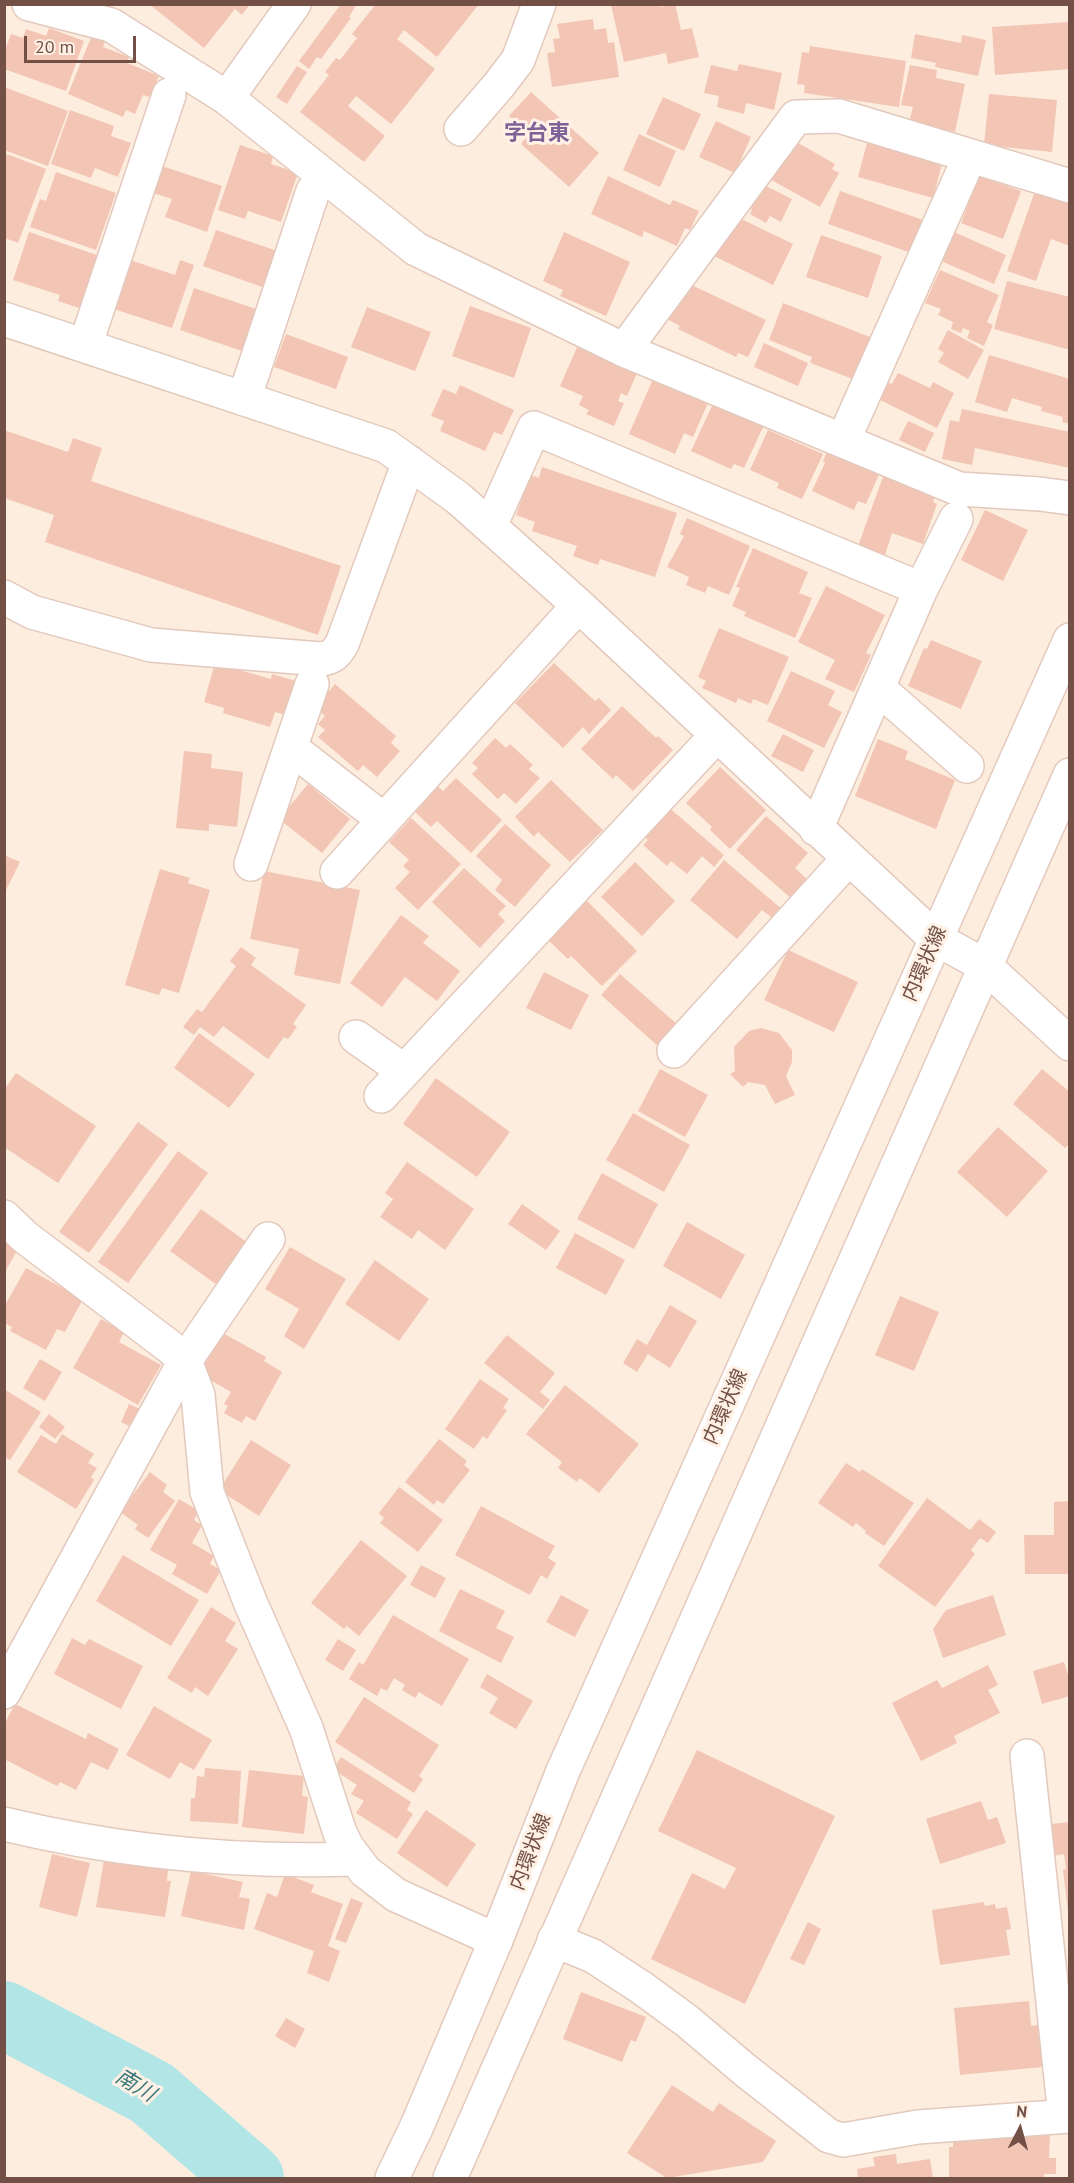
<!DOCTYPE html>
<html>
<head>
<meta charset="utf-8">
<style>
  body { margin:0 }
  #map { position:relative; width:1074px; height:2183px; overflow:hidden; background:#fdedde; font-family:"PT Sans",sans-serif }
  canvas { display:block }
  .frame { position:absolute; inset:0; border:6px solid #735046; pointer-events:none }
  .north { position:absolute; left:990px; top:2099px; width:60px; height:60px; -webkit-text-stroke:4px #fff1e5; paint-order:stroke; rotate:6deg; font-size:16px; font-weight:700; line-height:24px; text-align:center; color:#735046 }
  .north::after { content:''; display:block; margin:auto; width:21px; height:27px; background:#735046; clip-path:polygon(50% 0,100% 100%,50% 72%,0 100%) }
  .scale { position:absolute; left:24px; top:36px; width:112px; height:27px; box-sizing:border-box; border:3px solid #735046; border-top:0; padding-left:8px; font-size:18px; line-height:21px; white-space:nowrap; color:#735046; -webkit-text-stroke:4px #fff1e5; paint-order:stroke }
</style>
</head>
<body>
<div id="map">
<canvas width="1074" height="2183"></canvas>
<div class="frame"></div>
<div class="north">N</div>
<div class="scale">20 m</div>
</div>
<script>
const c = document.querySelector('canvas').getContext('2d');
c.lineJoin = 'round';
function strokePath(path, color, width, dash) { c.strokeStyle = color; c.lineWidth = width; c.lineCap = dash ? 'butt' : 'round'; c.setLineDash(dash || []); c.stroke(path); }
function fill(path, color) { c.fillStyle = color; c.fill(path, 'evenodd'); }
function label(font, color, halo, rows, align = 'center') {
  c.font = font + ' "PT Sans","Noto Sans JP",sans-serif'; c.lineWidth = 6; c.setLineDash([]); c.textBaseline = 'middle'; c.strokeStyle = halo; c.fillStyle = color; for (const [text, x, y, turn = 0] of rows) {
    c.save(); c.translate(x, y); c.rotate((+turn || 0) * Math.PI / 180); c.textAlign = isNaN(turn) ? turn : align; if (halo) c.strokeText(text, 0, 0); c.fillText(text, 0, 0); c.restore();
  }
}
strokePath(new Path2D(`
  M4,2015L152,2093L250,2178`), '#b2e6e6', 68);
fill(new Path2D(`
  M149,4H250L242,15L235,9L204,48Z
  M341,4L356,5L349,17L351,18L321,59L317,57L309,69L299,61Z
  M376,4H479L437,57L404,30L397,39L435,69L391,124L356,96L348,106L385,136L364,162L300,112L329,75L325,72L336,58L340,60L357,38L352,34Z
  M615,4H660V7L675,4L681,30L692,28L699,57L668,64L666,53L624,62L611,5Z
  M593,19L594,30L606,28L608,43L614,42L619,77L552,87L547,53L555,52L553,39L560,38L557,24Z
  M1070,22V69L995,75L992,27Z
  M49,28L84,41L66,91L4,69V53L11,34L23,38L26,29L46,36Z
  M915,34L961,43L962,35L986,40L978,76L935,67L936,63L911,58Z
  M92,35L105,41L103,47L129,57L127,63L159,76L149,97L143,95L135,114L126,110L123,117L68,94Z
  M810,46L906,61L899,107L804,93L805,85L797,84L802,52L809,53Z
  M739,64L782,73L774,110L746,103L744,114L717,107L719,96L704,93L711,65L737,71Z
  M910,65L937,70L936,78L965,84L955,132L909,123L913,107L901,105Z
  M297,66L307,72L287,104L276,97Z
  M4,87L68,111L48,166L4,150Z
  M531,92L599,153L569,187L521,144L529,134L509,116Z
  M989,94L1057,100L1052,152L984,145Z
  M663,97L701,114L684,151L646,134Z
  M70,110L114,126L111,136L131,143L118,177L95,168L91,178L51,164Z
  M716,121L751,137L735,173L699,157Z
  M639,134L676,151L660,187L623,170Z
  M793,140L835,164L832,169L839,173L820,207L766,177Z
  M867,143L942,164L933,198L858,177Z
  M240,145L273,156L271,164L298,173L281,222L248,211L245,219L218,210Z
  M7,154L46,169L18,243L5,238V158Z
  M159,165L222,186L207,232L165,217L172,199L150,192Z
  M56,172L116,193L96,250L30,227L40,199L46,201Z
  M608,176L670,205L673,200L699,211L690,230L685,228L677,246L644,231L642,237L591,214Z
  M979,176L1021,191L1003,239L961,223Z
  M756,181L792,199L781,222L770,216L766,223L750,214L752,209L744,205Z
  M840,191L929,222L917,255L828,224Z
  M1035,191L1070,204V246L1051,239L1036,281L1007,271Z
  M731,214L793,244L773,285L714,256L725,233Z
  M216,230L280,252L268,289L203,266Z
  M29,232L97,255L79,308L58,301L60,295L13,280Z
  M564,232L630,262L606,316L560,296L563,290L543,281Z
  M954,232L1006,255L994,284L941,261Z
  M821,235L882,256L868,298L806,277Z
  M127,259L175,275L180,260L194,265L172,328L111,308Z
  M940,270L999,295L987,322L993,325L984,346L967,338L970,331L963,328L961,333L951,329L953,322L938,315L941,309L925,303Z
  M1007,281L1070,297V350L994,329Z
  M685,282L766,320L748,357L738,353L736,357L678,329L680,326L667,319Z
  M194,288L259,310L245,352L180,330Z
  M783,303L875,339L858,381L813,364L810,362L812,357L769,340Z
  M470,306L531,328L514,378L452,356Z
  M367,307L431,332L415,371L351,347Z
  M948,330L984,350L968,379L938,362L944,353L938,349Z
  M286,334L348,357L336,389L274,367Z
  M764,343L808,363L798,386L754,367Z
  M578,345L638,371L627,396L621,393L618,401L624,403L614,426L586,414L589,410L579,405L583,396L560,386Z
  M989,355L1070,379V424L1062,422L1063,417L1041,411L1042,407L1012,398L1007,412L975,402Z
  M898,373L930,388L933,382L954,393L937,428L878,399L886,382L892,384Z
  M653,379L708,403L693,437L684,433L675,454L629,434Z
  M460,385L514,410L502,435L494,432L485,451L440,431L444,421L431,416L443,389L456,394Z
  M713,404L763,427L744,468L734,464L731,469L691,451Z
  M962,409L1070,432V468L975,448L972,465L942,459L950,420L959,422Z
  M908,421L934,433L925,452L899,440Z
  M4,430L68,452L73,438L102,448L91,481L341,566L318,635L45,542L54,515L4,498Z
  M768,430L823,454L802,499L777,488L779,483L750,470Z
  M828,449L880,472L866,504L858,501L854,510L812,491L825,463L823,461Z
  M542,467L677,513L655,577L600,559L598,565L573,556L577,546L532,531L535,522L516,515L530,475L539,478Z
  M884,474L937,492L933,502L937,504L923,544L892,533L885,555L858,546Z
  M985,510L1028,530L1003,581L961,560Z
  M687,518L750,546L729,595L708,586L705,593L686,585L689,577L667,567L684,536L680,534Z
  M753,548L808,572L799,593L812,598L795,638L744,616L746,612L732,606L740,588L736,587Z
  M826,586L885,615L866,653L871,655L854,692L825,679L835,660L798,642Z
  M719,628L789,657L768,705L753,699L751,704L738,698L736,703L702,688L706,681L698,677Z
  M931,640L982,661L961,709L908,686L924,648L927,649Z
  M215,663L271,679L272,674L296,681L286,715L275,712L270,727L223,713L224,708L204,702Z
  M554,663L595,701L599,698L611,710L589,734L583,727L563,748L515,703Z
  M791,671L835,691L828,705L842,712L824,748L767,721Z
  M335,684L396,736L391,743L400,751L377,777L363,765L358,771L318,737L325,730L318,724L325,716L315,707Z
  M622,706L656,738L658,736L673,750L633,791L616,775L613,779L581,749Z
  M783,734L814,750L803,772L771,756Z
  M495,738L506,748L510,744L533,765L529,769L540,778L516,804L504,793L498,799L472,774L478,768L472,763Z
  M878,739L908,751L905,759L955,780L936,829L855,796Z
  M184,751L212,754L211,768L243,772L237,827L209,824V831L176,828Z
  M720,767L766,810L730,849L710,830L712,827L686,803Z
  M456,778L502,820L471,853L437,821L431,827L414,811L437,786L443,791Z
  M551,780L603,830L570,862L538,832L534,837L515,817Z
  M308,784L350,819L322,853L279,819Z
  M666,805L724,855L714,867L702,856L687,874L671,861L667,866L643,845L648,840L641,834Z
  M766,816L808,853L795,868L809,881L793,900L736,850Z
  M411,818L461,864L418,910L395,888L410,872L403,866L409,860L389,842Z
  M505,824L551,865L515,907L495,890L502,880L476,856Z
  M4,855L20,862L4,894Z
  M724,860L783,910L775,920L762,910L737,939L690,900Z
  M635,862L675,901L642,936L601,897Z
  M464,868L506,906L498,914L505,921L480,948L432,902Z
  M160,869L190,878L188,883L210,890L179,993L162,988L159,995L125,985Z
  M264,871L360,890L340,984L294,975L299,949L250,939Z
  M585,899L637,951L602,986L571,956L568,959L546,938Z
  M401,915L429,936L423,943L460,971L437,1001L405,977L382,1007L350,983Z
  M241,947L256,958L251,965L306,1005L293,1024L297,1027L288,1039L284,1037L268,1059L223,1026L214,1037L200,1027L194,1035L183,1027L197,1009L202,1012L236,966L230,961Z
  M788,950L858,982L834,1032L764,1000Z
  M544,972L589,995L571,1030L526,1008Z
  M620,974L678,1025L659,1047L601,995Z
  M761,1028L779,1033L792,1050V1062L786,1076L795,1095L775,1104L765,1085L748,1082L743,1087L730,1074L735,1071L734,1047L749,1031Z
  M199,1033L255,1074L229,1108L174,1068Z
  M660,1069L708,1095L685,1137L638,1111Z
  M1042,1069L1070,1092V1143L1065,1148L1013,1104Z
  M16,1073L96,1126L58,1183L4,1147V1090Z
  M436,1078L510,1132L477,1177L403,1124Z
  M633,1113L690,1145L664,1192L606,1160Z
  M138,1122L168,1144L89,1253L59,1232Z
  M998,1127L1048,1171L1007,1217L957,1172Z
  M178,1151L208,1173L128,1283L98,1262Z
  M407,1162L474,1209L445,1250L418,1230L412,1239L380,1217L393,1199L385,1193Z
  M602,1173L658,1204L634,1249L577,1219Z
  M522,1204L560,1231L546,1250L508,1224Z
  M201,1209L248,1243L217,1285L170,1251Z
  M687,1222L745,1255L721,1299L663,1266Z
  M575,1233L625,1260L606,1295L556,1268Z
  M4,1239L19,1247L4,1274Z
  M290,1247L346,1279L304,1349L284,1336L299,1309L265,1289Z
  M375,1260L429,1299L399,1341L345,1304Z
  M26,1268L83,1299L65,1332L57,1329L46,1350L10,1331L12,1327L4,1323V1307Z
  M900,1296L939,1312L914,1371L875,1355Z
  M670,1305L697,1321L670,1368L648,1354L637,1372L623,1363L637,1339L647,1345Z
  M101,1319L124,1332L119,1342L161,1365L138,1405L73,1368Z
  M221,1332L266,1357L264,1361L282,1372L255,1421L246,1416L242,1423L224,1413L228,1406L224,1404L231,1392L198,1373Z
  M507,1335L555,1373L540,1392L550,1400L543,1409L484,1363Z
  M40,1359L62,1372L45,1401L23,1388Z
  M480,1379L509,1399L503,1408L507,1410L487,1439L483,1436L474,1449L445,1429Z
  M565,1385L639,1444L599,1493L580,1478L577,1482L558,1468L562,1462L526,1434Z
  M4,1389L41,1412L10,1460L4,1457Z
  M129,1404L142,1410L133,1428L121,1422Z
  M49,1414L65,1427L55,1439L39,1427Z
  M62,1434L94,1454L88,1463L97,1468L91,1477L94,1480L76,1509L17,1472L41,1435L56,1444Z
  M439,1439L467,1461L464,1465L470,1470L443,1504L437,1500L434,1505L405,1482Z
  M251,1440L291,1465L259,1516L219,1490Z
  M846,1463L860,1472L862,1469L914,1503L884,1546L865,1533L866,1531L856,1523L853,1527L818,1503Z
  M150,1472L167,1485L163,1492L175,1501L148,1538L135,1529L138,1525L120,1512Z
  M399,1487L443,1520L418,1552L380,1523L384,1518L379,1513Z
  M927,1498L970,1530L979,1519L996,1532L988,1543L980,1538L971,1550L975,1554L935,1607L878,1566Z
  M179,1499L199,1511L194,1520L202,1525L192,1543L214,1556L210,1564L221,1570L207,1594L172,1574L177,1565L150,1550Z
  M1070,1501V1574H1025L1024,1535H1054V1502Z
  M481,1506L555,1546L548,1558L556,1563L547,1579L541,1575L530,1595L455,1555Z
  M361,1540L407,1576L359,1636L347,1626L344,1629L311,1603Z
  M123,1555L199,1600L171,1646L96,1601Z
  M421,1565L446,1578L435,1598L410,1585Z
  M460,1589L505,1611L496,1628L514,1637L501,1663L439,1631Z
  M561,1595L589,1610L575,1637L546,1622Z
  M993,1595L1006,1635L943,1658L933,1629L946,1610Z
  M211,1607L236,1623L225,1641L238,1649L208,1696L195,1687L192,1693L167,1678Z
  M393,1615L469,1659L442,1706L419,1692L415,1698L402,1690L405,1685L394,1678L387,1691L381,1688L377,1696L349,1679L359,1662L363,1665Z
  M72,1638L85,1645L89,1639L143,1666L121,1709L54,1674Z
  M338,1639L356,1650L343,1671L325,1660Z
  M1064,1662L1070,1682V1696L1042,1704L1033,1671Z
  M988,1665L998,1685L988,1690L1000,1713L954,1736L957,1743L921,1761L892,1703L937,1680L942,1688Z
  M487,1674L533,1701L516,1729L489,1713L498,1698L480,1687Z
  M364,1697L439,1745L419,1776L423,1779L414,1793L335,1742Z
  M15,1704L86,1739L88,1733L119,1749L108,1770L91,1762L76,1790L60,1782L57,1786L4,1759V1725Z
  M154,1706L212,1740L194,1770L180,1762L170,1779L126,1755Z
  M697,1750L835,1816L745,2004L651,1959L692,1873L725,1889L736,1868L658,1831Z
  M341,1757L411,1802L407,1810L413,1814L397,1839L356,1813L364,1801L351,1794L357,1785L333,1769Z
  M205,1768L241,1771L238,1824L190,1821L191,1798H195L197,1776L204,1777Z
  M249,1770L304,1776L302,1796L308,1797L304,1834L242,1827Z
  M981,1801L988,1820L997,1817L1006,1843L940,1864L926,1819Z
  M426,1810L476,1844L447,1887L397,1853Z
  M1070,1822V1912H1068L1063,1870L1066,1869L1064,1854L1046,1857L1042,1825Z
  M52,1854L90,1863L77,1917L39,1907Z
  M104,1860L168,1870L167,1881H171L165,1917L96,1907Z
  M191,1871L243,1882L239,1897L250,1899L244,1930L181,1916Z
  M285,1874L314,1885L311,1892L343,1904L328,1946L340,1951L329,1982L307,1973L314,1951L254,1929L267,1893L277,1897Z
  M351,1898L363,1903L346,1943L335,1939Z
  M984,1902L985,1906L995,1904L996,1909L1007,1907L1011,1929L1006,1930L1010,1955L940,1965L932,1910Z
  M808,1922L821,1929L804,1965L790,1959Z
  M581,1992L646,2017L636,2042L631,2040L622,2062L563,2039Z
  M1029,2001L1031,2026L1038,2025L1042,2067L960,2075L954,2008Z
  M286,2018L305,2029L295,2048L275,2036Z
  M672,2085L713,2112L719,2103L776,2141L763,2162L667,2178L627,2153Z
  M1050,2133L1049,2158H1056V2174H1044V2178H949V2147H953V2134Z
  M896,2154L897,2164L930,2159L933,2178H858L857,2169L875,2166L873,2157Z`), '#f3c5b5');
const minor = new Path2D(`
  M29,4L111,25L227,98L416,249L624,350L959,489L1040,494L1070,498
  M227,98L294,4
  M461,129L499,85L518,60L539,4
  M4,319L386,446L458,498L576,603L936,939L984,965L1070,1044
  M85,346L169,95
  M624,350L796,117L839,116L1070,186
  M244,399L313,191
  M843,441L970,156
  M490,526L534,428L921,589
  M4,597L32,612L151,645L320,659C332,658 336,654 342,644L409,462
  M878,688L967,766
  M291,748L384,820
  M816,829L921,589L956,519
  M251,864L312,684
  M337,872L578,606
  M356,1037L404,1071
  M674,1051L849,858
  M381,1096L716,736
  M4,1217L25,1237L170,1347L185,1361L198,1395L207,1492L251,1604L306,1728L340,1833L347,1847L365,1871L396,1895L496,1940
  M4,1692L185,1361L268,1239
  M1027,1756L1065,2116
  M4,1824C120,1852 236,1863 354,1859
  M554,1940L593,1956L642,1988L687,2021L745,2070L829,2136L843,2140L918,2127L1070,2116`);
const tertiary = new Path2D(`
  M392,2178L417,2126L496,1940L563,1771L1070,640
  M450,2178L1070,775`);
strokePath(minor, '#e3c9bd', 36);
strokePath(tertiary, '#e3c9bd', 36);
strokePath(minor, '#fff', 33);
strokePath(tertiary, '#fff', 33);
label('20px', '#735046', '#fff1e5', [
  ["内環状線",925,964,-66],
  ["内環状線",726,1407,-66],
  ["内環状線",531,1852,-69]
]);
label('italic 21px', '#3a787a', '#fff1e5', [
  ["南川",135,2086,31]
]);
label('bold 22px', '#7d6197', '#fff1e5', [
  ["字台東",537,134]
]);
</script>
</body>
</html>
